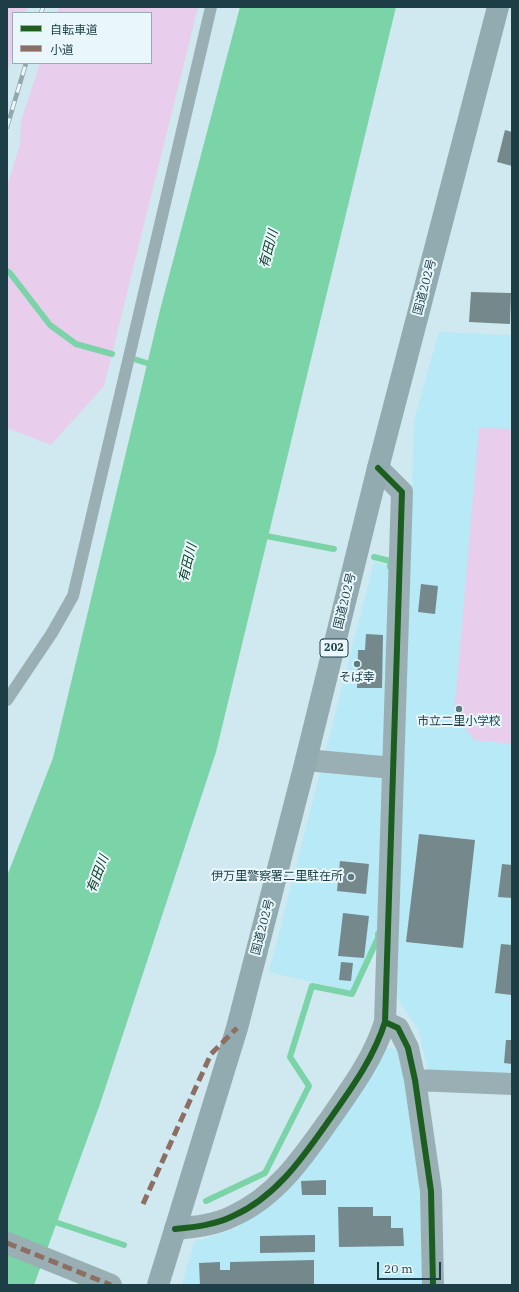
<!DOCTYPE html>
<html>
<head>
<meta charset="utf-8">
<style>
  body { margin:0 }
  #map { position:relative; width:519px; height:1292px; overflow:hidden; background:#d0e8ef; font-family:"IBM Plex Serif","Noto Sans JP",serif }
  canvas { display:block }
  .frame { position:absolute; inset:0; border:8px solid #1d3e46; pointer-events:none }
  .legend { position:absolute; left:12px; top:12px; width:140px; height:52px; box-sizing:border-box; background:#e9f7fb; border:1px solid #97adb3; margin:0; padding:5px 7px; list-style:none; font-size:12px; color:#1d3e46 }
  .legend li { display:flex; align-items:center; gap:8px; height:20px }
  .legend b { width:20px; border:1px solid #97adb3 }
  .scale { position:absolute; left:377px; top:1262px; width:64px; height:18px; box-sizing:border-box; border:2px solid #1d3e46; border-top:0; padding-left:5px; font-size:12px; line-height:14px; white-space:nowrap; color:#1d3e46; -webkit-text-stroke:3px #e9f7fb; paint-order:stroke }
</style>
</head>
<body>
<div id="map">
<canvas width="519" height="1292"></canvas>
<div class="frame"></div>
<ul class="legend">
<li><b style="height:5px;background:#1b5e20"></b>自転車道</li>
<li><b style="height:5px;background:#8d6e63"></b>小道</li>
</ul>
<div class="scale">20 m</div>
</div>
<script>
const c = document.querySelector('canvas').getContext('2d');
c.lineJoin = 'round';
function fill(path, color) { c.fillStyle = color; c.fill(path, 'evenodd'); }
function strokePath(path, color, width, dash) { c.strokeStyle = color; c.lineWidth = width; c.lineCap = dash ? 'butt' : 'round'; c.setLineDash(dash || []); c.stroke(path); }
function label(font, color, halo, rows, align = 'center') {
  c.font = font + ' "IBM Plex Serif","Noto Sans JP",serif'; c.lineWidth = 4; c.setLineDash([]); c.textBaseline = 'middle'; c.strokeStyle = halo; c.fillStyle = color; for (const [text, x, y, turn = 0] of rows) {
    c.save(); c.translate(x, y); c.rotate((+turn || 0) * Math.PI / 180); c.textAlign = isNaN(turn) ? turn : align; if (halo) c.strokeText(text, 0, 0); c.fillText(text, 0, 0); c.restore();
  }
}
fill(new Path2D(`
  M439,332L512,335V1076L428,1070L418,1029L397,998L414,420Z
  M374,562L393,567L381,939L356,992L269,972Z
  M384,1047L399,1050L422,1180L424,1285H182L194,1242L237,1228L285,1188Z`), '#b7e9f6');
fill(new Path2D(`
  M7,7H28L26,13H13V54L7,73Z
  M59,7H198L104,386L51,445L7,428V187L20,144L21,121L40,63H151V13H57Z
  M479,428L512,429V744L475,740L454,716Z`), '#e8ceec');
fill(new Path2D(`
  M240,7H396L216,752L100,1104L34,1285H7V876L53,758L160,310Z`), '#7bd4a8');
strokePath(new Path2D(`
  M7,271L10,273L50,325L76,344L112,354
  M134,359L153,365
  M261,535L334,549
  M374,557L390,561V567
  M206,1201L265,1173L309,1086L290,1057L312,986L352,994L378,938V934
  M49,1220L124,1245`), '#7bd4a8', 6);
fill(new Path2D(`
  M505,130L512,132V166L497,162Z
  M471,292L511,293L510,324L469,322Z
  M421,584L438,586L435,614L418,612Z
  M366,634L383,635L382,688H357L358,650H365Z
  M419,834L475,840L463,948L406,942Z
  M340,861L369,864L366,894L337,891Z
  M502,864L512,865V898L498,897Z
  M343,913L369,916L364,958L338,956Z
  M501,944L512,945V995L495,993Z
  M341,962L353,963L351,981L339,980Z
  M506,1040H512V1064L504,1063Z
  M326,1180V1195H302L301,1181Z
  M338,1207H373V1216H391V1228H403L404,1246L339,1247Z
  M315,1235V1252L260,1253V1236Z
  M314,1260V1285H200L199,1263L220,1262V1270H230V1262Z`), '#75898c');
strokePath(new Path2D(`
  M7,700L52,633L73,596L211,7`), '#9aafb4', 12);
strokePath(new Path2D(`
  M378,468L402,492L385,1022L398,1028L408,1048L415,1080L431,1191L433,1285
  M306,760L393,768
  M415,1080L512,1084
  M175,1229C195,1227 215,1225 233,1216C278,1196 305,1154 332,1116C353,1086 374,1057 385,1022
  M7,1243L111,1285`), '#9aafb4', 22);
strokePath(new Path2D(`
  M158,1285L237,1028L306,760L378,468L498,7`), '#91abb1', 22);
const rail = new Path2D(`
  M41,13L43,7
  M7,127L26,63`);
strokePath(rail, '#94a7ac', 4.5);
strokePath(rail, '#e9f7fb', 3, [9]);
strokePath(new Path2D(`
  M143,1204L211,1054L237,1028
  M7,1243L111,1285`), '#8d6e63', 5, [10, 5]);
strokePath(new Path2D(`
  M378,468L402,492L385,1022L398,1028L408,1048L415,1080L431,1191L433,1285
  M175,1229C195,1227 215,1225 233,1216C278,1196 305,1154 332,1116C353,1086 374,1057 385,1022`), '#1b5e20', 6);
for (const [x, y, r, color] of [
  [357,664,4,"#5c7a81"],
  [459,709,4,"#5c7a81"],
  [351,877,4,"#5c7a81"]
]) { const dot = new Path2D(); dot.arc(x, y, r, 0, 2 * Math.PI); c.fillStyle = color; c.fill(dot); strokePath(dot, '#e9f7fb', 1.5); }
for (const [x, y, w] of [
  [334,648,28]
]) { const box = new Path2D(); box.roundRect(x - w / 2, y - 9, w, 18, 3); c.fillStyle = '#e9f7fb'; c.fill(box); strokePath(box, '#1d3e46', 1); }
label('bold 11px', '#1d3e46', null, [
  ["202",334,648]
]);
label('12px', '#1d3e46', '#e9f7fb', [
  ["国道202号",425,287,-75],
  ["国道202号",345,601,-76],
  ["国道202号",263,927,-75]
]);
label('12px', '#1d3e46', '#e9f7fb', [
  ["そば幸",357,678],
  ["市立二里小学校",459,722],
  ["伊万里警察署二里駐在所",343,877,"right"]
]);
label('italic 13px', '#093b21', '#e9f7fb', [
  ["有田川",269,249,-75],
  ["有田川",188,563,-76],
  ["有田川",98,874,-69]
]);
</script>
</body>
</html>
